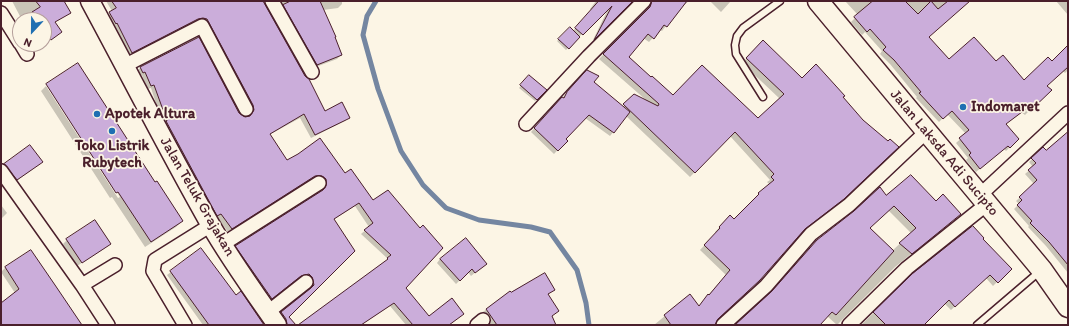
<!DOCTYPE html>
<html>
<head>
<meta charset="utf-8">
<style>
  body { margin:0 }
  #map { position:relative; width:1069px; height:326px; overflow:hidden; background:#fcf5e5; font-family:Itim,sans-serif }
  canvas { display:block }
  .frame { position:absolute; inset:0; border:2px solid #4a1f2b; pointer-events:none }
  .north { position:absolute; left:12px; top:12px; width:40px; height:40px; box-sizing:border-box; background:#fcf5e5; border:1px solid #b59f9b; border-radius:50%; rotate:202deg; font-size:11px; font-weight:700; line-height:16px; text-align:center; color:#4a1f2b }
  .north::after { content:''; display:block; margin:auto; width:14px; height:18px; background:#1f6fb2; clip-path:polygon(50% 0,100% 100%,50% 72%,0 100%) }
</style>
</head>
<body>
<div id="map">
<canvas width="1069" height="326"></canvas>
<div class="frame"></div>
<div class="north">N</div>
</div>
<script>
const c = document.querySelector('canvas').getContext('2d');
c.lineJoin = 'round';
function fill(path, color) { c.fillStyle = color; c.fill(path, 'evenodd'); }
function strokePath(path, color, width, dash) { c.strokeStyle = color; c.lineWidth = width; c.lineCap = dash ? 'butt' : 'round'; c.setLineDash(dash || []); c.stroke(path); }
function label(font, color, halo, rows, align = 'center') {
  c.font = font + ' Itim,sans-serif'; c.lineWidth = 3.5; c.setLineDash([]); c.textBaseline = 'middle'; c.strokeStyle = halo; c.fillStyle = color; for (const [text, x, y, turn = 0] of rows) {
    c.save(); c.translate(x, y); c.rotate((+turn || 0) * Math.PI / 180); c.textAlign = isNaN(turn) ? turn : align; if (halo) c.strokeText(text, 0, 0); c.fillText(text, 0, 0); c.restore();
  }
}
fill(new Path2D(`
  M12,1H62L70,13L54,23L61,32L47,43L44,38V20H22Z
  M106,1H264V5L324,112L348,118L345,121L311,138L300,118L269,135L287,161L345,175L373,201L405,288L429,317L449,325H406L390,306L361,325H300L388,259L361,234L369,227L355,206L333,220L354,251L288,317L294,325H282L278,317L309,291L310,289L309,281L304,278L297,279L267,302L232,250L236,246L323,191L324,187L318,179L310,180L228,232L217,217L213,219L163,125L151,88L147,89L142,75L140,76L137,71L141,67L238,113L245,118L249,117L251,114L250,109L202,22H194L128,56L106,17L112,11Z
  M275,1H342V4L338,8L323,10L341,55L337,59L313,68Z
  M596,1H631L593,40L609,7L566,50L557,41L570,28L573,31L591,10L590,9Z
  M646,1H689L680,8L662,31L660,30L649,42L643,38L627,57L673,96L758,120L780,99L742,63L763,42L802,79L842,98L801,232L717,319L715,325H654L689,296L698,307L726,275L700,250L716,233L715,232L730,216L734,220L755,200L754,199L770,185L767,182L770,180L730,136L690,177L626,116L610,136L585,118L564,139L566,141L554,154L531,132L587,71L592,82L623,107L634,95L646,100L599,59L645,13L648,8Z
  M710,1H731L721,12Z
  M845,1H961L928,37L949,60L996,62L1024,82L1052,62L1068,47V70L1065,73L1063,71L1046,86L1050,90L1025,115L1021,112L1005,124L1014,143L1006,151L1004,149L976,172L966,160L968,158L956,143L966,134L947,114L939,122L916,98L917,97L890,64L880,54L882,51L865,32L862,35L851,22L858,15Z
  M1056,1H1068V15Z
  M529,76L545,90L535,101L519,88Z
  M47,85L182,221L176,227L145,247L112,197L110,198L41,91L46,86L118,198L120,197Z
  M1068,133V273L1046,246L1028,227L1029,226L1014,209L1019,204L1016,201L1034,184L1025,174L1033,167L1029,162L1043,149L1046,151Z
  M5,164L37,166L12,184L1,168Z
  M886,196L936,202L960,214L895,267L837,325L827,316L818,325H736ZM888,210L911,233L892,251L869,228Z
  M1,205L7,213L1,219Z
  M981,239L1010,269L993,286L986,278L951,310L944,303L921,325H861L913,275Z
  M67,240L110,244L105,248L77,266L63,244Z
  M201,249L236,296L263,325H203L167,275Z
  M31,251L80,325H1V304L15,293L1,272L5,268Z
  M440,259L482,267L471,276L468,272L456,284L437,263Z
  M554,290L548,295L557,311L551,317L555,325H487L477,316L510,293Z`), '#0003');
strokePath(new Path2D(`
  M376,1L367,16L363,35L378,89L401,151L423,185L446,208L479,220L531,227L550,232L577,270L586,303L589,325`), '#7486a1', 5);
const building = new Path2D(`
  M36,1H64L71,13L55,22L62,32L51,40L44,30V20H37L32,12L40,7Z
  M112,1H263L305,76L309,79L325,111L342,102L350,118L315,135L304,114L270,134L287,160L298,154L320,138L345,173L351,169L373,200L388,190L420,228L423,225L443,248L406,288L429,316L452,298L464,314L449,325H413L394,303L361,325H298L388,259L387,258L391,255L364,230L373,223L359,203L334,219L355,251L289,317L296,325H287L286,319L281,312L311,288L314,285L312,277L309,274L301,276L272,299L235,246L323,190L326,186V179L322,176H315L232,229L221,214L217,216L166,121H167L154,85L151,86L145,72L143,73L140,67L199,37L239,113L245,117L250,116L254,110L253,105L207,19L203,18L198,19L132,53L117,23L116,24L109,12L116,8Z
  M291,1H320L336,37H335L342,55L317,65L283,5Z
  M599,1H633L594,40L612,6L583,35L575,28Z
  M652,1H687L667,27L664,25L654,39L648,34L629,57L651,77L652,76L673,95L702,65L758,118L784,94L746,58L763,40L802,78L816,64L845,96L843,97L863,120L888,141L890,139L899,147L844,199L805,229L760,280L718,319L715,325H671L664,315L690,294L699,306L708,294L709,295L730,270L704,245L720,228L719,227L730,215L734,219L759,194L758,193L774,180L771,177L774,174L735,132L695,173L623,104L634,94L658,106L659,104L603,54L650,7Z
  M873,1H905L918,14L931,1L938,9L948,1H970L929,37L949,59L974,37L996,61L1003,55L1024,80L1048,57L1052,61L1068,45V67L1047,86L1052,90L1029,112L1026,109L1006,124L1019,139L1010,148L1008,146L980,169L969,155L971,153L959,138L969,130L952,111L943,119L919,93L921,92L894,60L883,50L886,47L870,29L867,32L854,17Z
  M570,27L580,37L569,49L558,39Z
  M78,63L155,182L157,181L183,221L151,242L118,192L116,193L46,84Z
  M587,70L599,76L594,82L630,112L614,133L589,115L566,139L568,141L558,151L534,128L562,97L564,98L567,92Z
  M529,75L547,90L537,100L520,85Z
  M1068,132V265L1049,242L1030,223L1032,221L1017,205L1022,200L1019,197L1037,180L1028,170L1036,163L1031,158L1043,147L1046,150Z
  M30,145L43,162L17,180L4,164Z
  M911,175L936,201L943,194L961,214L912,254L899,243L916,228L894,206L870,228L894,251L836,315L832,312L820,325H735L772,291L817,240L854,211L880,187L886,195Z
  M95,220L111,244L82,263L66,239Z
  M973,226L984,238L983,239L1012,269L998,283L990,275L955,307L949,300L924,325H886L873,312L912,274Z
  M466,238L487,264L475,273L472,269L460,281L440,259Z
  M201,248L236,295L241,291L264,325H209L170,271Z
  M31,250L55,285L82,325H1V303L19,289L5,267Z
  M545,273L555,290L548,294L559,311L552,316L556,325H497L486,309L510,291L511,292Z`);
fill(building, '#cbadda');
strokePath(building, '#4a1f2b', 1);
const lane = new Path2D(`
  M763,97L736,54L735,45L737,36L743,28L780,1
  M977,325L1039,272`);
const street = new Path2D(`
  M272,1L312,72
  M1,13L20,43
  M21,44L27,54
  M124,66L202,26L246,109
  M526,124L589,56L644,1
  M1,171L82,285L108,325
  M979,196L1068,113
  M223,244L319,183
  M82,285L115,265
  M268,312L306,282
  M185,325L153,271L155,260L211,225
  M477,325L483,320
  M723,325L766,286L811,234L849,205L926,132
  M849,325L907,268L987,204`);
const secondary = new Path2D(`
  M90,1C130,75 168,150 210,224C230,259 254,292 277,325`);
const primary = new Path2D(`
  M818,1L1042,270L1068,307`);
strokePath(lane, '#4a1f2b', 9);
strokePath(street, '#4a1f2b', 16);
strokePath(secondary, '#4a1f2b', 21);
strokePath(primary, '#4a1f2b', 23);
strokePath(lane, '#fcf5e5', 6);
strokePath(street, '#fcf5e5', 13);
strokePath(secondary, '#fcf5e5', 18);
strokePath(primary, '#fcf5e5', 20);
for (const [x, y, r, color] of [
  [963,107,4,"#1f6fb2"],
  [97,114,4,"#1f6fb2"],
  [112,131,4,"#1f6fb2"]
]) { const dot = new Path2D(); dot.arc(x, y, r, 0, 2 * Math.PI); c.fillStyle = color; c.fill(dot); strokePath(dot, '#fcf5e5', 1.5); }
label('bold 15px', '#4a1f2b', '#fcf5e5', [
  ["Indomaret",971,107],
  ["Apotek Altura",105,114],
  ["Toko Listrik",112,146,"center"],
  ["Rubytech",112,163,"center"]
], 'left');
label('15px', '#4a1f2b', '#fcf5e5', [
  ["Jalan Laksda Adi Sucipto",944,153,50],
  ["Jalan Teluk Grajakan",197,197,60]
]);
</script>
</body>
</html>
